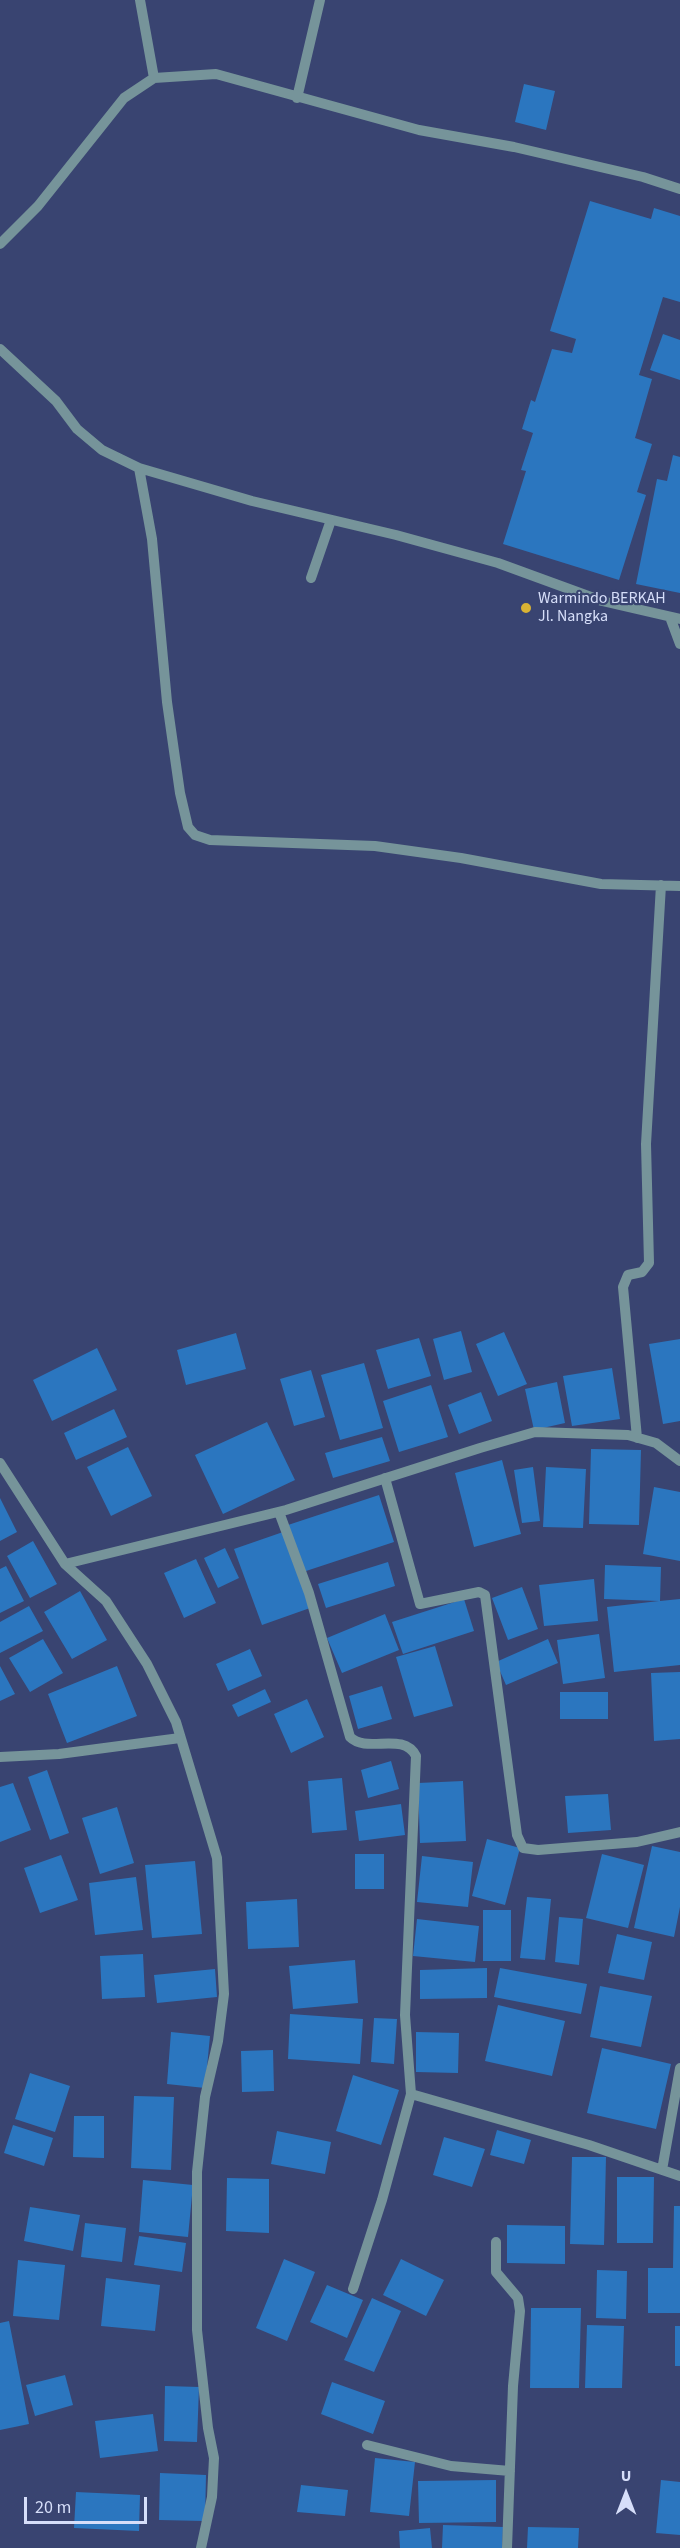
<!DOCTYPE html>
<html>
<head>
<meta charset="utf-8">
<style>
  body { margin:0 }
  #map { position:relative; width:680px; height:2548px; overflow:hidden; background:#394471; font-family:"Source Sans 3",sans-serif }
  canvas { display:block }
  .north { position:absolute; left:596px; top:2464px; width:60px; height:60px; -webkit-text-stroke:4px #394471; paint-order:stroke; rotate:0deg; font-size:16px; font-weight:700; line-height:24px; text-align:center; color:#d6def9 }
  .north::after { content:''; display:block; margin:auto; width:21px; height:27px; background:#d6def9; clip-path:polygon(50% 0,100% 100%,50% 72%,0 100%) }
  .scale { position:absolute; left:24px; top:2497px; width:123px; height:27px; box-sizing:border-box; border:3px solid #d6def9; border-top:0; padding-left:8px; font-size:18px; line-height:21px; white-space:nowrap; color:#d6def9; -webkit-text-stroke:4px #394471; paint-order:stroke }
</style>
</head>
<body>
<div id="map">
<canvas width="680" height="2548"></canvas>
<div class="north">U</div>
<div class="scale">20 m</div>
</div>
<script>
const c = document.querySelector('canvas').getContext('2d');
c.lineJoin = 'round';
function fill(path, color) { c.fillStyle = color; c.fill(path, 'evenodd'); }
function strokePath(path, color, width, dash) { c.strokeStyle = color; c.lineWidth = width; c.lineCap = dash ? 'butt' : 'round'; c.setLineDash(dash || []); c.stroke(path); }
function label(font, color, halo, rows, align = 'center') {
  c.font = font + ' "Source Sans 3",sans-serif'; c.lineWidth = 4.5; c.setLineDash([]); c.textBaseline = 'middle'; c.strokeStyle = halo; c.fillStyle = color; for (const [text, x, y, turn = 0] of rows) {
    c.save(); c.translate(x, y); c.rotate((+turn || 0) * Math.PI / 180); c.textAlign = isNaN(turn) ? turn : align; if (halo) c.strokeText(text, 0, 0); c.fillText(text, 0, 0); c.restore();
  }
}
fill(new Path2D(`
  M524,84L555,91L546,130L515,122Z
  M590,201L651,219L654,208L680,216V302L663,297L639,375L652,379L635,438L652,444L637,492L646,495L619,580L503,544L526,471L521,470L533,433L522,429L531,400L535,402L552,349L572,353L576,339L550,331Z
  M663,334L680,340V380L650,370Z
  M673,455L680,457V593L636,584L657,479L667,481Z
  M461,1331L472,1372L444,1380L433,1339Z
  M504,1332L527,1384L498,1396L476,1344Z
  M236,1333L246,1369L186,1385L177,1350Z
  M419,1338L431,1376L388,1389L376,1350Z
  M680,1339V1421L663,1424L649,1344Z
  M97,1348L117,1390L52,1421L33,1380Z
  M364,1363L383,1428L340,1440L321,1375Z
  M612,1368L620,1419L572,1426L563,1376Z
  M311,1370L325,1417L294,1426L280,1379Z
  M557,1382L565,1423L534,1430L525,1389Z
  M431,1385L448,1437L399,1452L383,1401Z
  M481,1392L492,1421L459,1434L448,1405Z
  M114,1409L127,1437L76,1460L64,1433Z
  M267,1422L295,1480L223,1514L195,1455Z
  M382,1437L390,1461L333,1478L325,1453Z
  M128,1447L152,1496L111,1516L87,1467Z
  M591,1449L641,1450L639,1525L589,1524Z
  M502,1460L521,1534L474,1547L455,1473Z
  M533,1467L540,1521L522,1523L514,1470Z
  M546,1467L586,1469L583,1528L543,1527Z
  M654,1487L680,1492V1561L643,1554Z
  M379,1495L394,1542L303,1572L288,1525Z
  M0,1498L17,1532L0,1541Z
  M283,1532L310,1608L262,1625L234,1549Z
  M33,1541L57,1584L30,1598L7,1556Z
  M225,1548L239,1578L218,1588L204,1558Z
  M196,1559L216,1603L184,1618L164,1573Z
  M388,1562L395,1586L326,1608L318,1584Z
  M605,1565L661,1567L660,1601L680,1599V1665L614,1672L607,1607L659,1601L604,1599Z
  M6,1566L24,1601L0,1613V1569Z
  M594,1579L598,1621L544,1626L539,1585Z
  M522,1587L538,1629L508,1640L492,1598Z
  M80,1591L107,1640L72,1659L44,1612Z
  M464,1599L474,1631L403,1654L392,1622Z
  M29,1606L43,1631L0,1653V1622Z
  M385,1614L399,1650L342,1673L327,1638Z
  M599,1634L605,1678L563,1684L557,1640Z
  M43,1639L63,1673L30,1692L9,1658Z
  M548,1639L558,1663L506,1685L496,1662Z
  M435,1646L453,1706L414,1717L396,1657Z
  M250,1649L262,1676L228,1691L216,1664Z
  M0,1666L15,1694L0,1701Z
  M117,1666L137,1716L67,1743L48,1694Z
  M680,1672V1739L654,1741L651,1673Z
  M382,1686L392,1719L358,1729L349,1696Z
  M265,1689L271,1702L238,1717L232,1705Z
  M560,1692H608V1719H560Z
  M307,1699L324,1737L291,1753L274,1714Z
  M391,1761L399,1789L368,1798L361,1770Z
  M47,1770L69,1833L50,1840L28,1777Z
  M342,1778L347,1830L312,1833L308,1781Z
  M463,1781L466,1841L420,1843L418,1783Z
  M13,1783L31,1830L0,1842V1787Z
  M608,1794L611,1830L568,1833L565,1796Z
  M401,1804L405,1835L359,1841L355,1811Z
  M117,1807L134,1863L100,1874L82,1818Z
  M487,1839L520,1848L505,1905L472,1896Z
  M652,1846L680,1852V1907L674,1937L634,1928Z
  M355,1854H384V1889H355Z
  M602,1854L644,1865L628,1928L586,1918Z
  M61,1855L78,1900L40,1913L24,1868Z
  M422,1856L473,1862L468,1907L417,1902Z
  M195,1861L202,1934L152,1938L145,1865Z
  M136,1877L143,1930L95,1935L89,1883Z
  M527,1897L551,1899L545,1960L520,1958Z
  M297,1899L299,1947L248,1949L246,1902Z
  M483,1910H511V1961H483Z
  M559,1917L583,1919L579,1965L555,1962Z
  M417,1919L479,1926L475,1962L413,1956Z
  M617,1934L652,1942L644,1980L608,1973Z
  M143,1954L145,1997L102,1999L100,1956Z
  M355,1960L358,2003L293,2009L289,1966Z
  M487,1968V1998L420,1999V1970Z
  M500,1968L587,1984L581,2014L494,1997Z
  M215,1969L217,1997L157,2003L154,1975Z
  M600,1986L652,1996L641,2047L590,2037Z
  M498,2005L565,2021L552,2076L485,2061Z
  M290,2014L363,2019L360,2064L288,2059Z
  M374,2018L397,2019L394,2064L371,2062Z
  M171,2032L210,2036L205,2088L167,2084Z
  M416,2032L459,2033L458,2073L416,2072Z
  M602,2048L671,2064L656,2129L587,2113Z
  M273,2050L274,2091L242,2092L241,2051Z
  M30,2073L70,2086L55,2132L15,2119Z
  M353,2075L399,2090L381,2145L336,2131Z
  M134,2096L174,2097L171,2170L131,2168Z
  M74,2116H104V2158L73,2157Z
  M13,2125L53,2138L44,2166L4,2153Z
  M497,2130L531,2140L524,2164L490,2155Z
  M277,2131L331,2142L325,2174L271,2164Z
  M444,2137L485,2149L472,2187L433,2175Z
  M572,2157H606L604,2245L570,2244Z
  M617,2177H654L653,2243H617Z
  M227,2178L269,2179V2233L226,2231Z
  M143,2180L193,2185L188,2237L139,2232Z
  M674,2206H680V2313H648V2268H673Z
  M30,2207L80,2215L73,2251L24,2241Z
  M85,2223L126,2228L122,2262L81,2257Z
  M507,2225L565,2226V2264L507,2263Z
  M139,2236L186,2243L182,2272L134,2265Z
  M284,2259L315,2272L287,2341L256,2328Z
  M401,2259L444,2280L426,2316L383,2295Z
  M18,2260L65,2265L59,2320L13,2316Z
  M597,2270L627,2271L626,2319L596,2318Z
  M106,2278L160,2285L155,2331L101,2326Z
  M327,2285L363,2300L347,2338L310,2322Z
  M372,2298L401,2311L374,2372L344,2360Z
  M531,2308H581L579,2388H530Z
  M9,2321L29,2424L0,2430V2323Z
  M587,2325L624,2326L622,2388H585Z
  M675,2326H680V2366H675Z
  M65,2375L73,2405L35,2416L26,2385Z
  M332,2382L385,2401L373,2434L321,2414Z
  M165,2386L199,2387L197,2442L164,2441Z
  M153,2414L158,2451L100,2458L95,2421Z
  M375,2458L415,2462L409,2516L370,2512Z
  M160,2473L206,2475L205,2521L159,2520Z
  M496,2480V2522L419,2523L418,2481Z
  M661,2480L680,2482V2535L656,2533Z
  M301,2485L348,2490L345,2516L297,2512Z
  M76,2492L140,2495L139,2531L74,2528Z
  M443,2525L503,2527L502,2548H442Z
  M528,2527L579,2528L578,2548H527Z
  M430,2528L432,2548H400L399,2531Z`), '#2b76bf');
strokePath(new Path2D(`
  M140,0L154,78
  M297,98L320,0
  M0,244L38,206L124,98L154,78L216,74L419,130L514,147L643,177L680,189
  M0,349L56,401L77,429L102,450L139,468L252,501L396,535L498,563L602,601L680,619
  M139,468L152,539L167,702L180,793L188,827L195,835L210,840L375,846L461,858L601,884L680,886
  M311,578L331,520
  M670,617L680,644
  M637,1438L623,1287L628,1275L642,1272L649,1263L646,1144L661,885
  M0,1463L65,1564L106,1601L147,1664L176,1722L217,1858L224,1994L218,2041L205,2097L197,2172V2330L208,2428L214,2458L212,2497L201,2548
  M385,1478L420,1604L479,1592L485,1595L517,1835L523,1848L538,1850L637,1842L680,1832
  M279,1512L309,1593L350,1737C367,1754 403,1731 416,1756L405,2015L411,2094L382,2200L353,2289
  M65,1564L286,1510L480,1448L535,1432L628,1435L656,1443L680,1461
  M0,1757L59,1754L180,1738
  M411,2094L589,2145L680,2176
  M662,2170L680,2068
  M496,2242V2272L518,2298L520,2311L513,2386L507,2548
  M367,2445L451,2466L510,2471`), '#76949a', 10);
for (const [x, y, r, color] of [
  [526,608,6,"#d9b334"]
]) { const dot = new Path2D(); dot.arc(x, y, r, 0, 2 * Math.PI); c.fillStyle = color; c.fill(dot); strokePath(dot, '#394471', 2); }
label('16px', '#d6def9', '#394471', [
  ["Warmindo BERKAH",538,599],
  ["Jl. Nangka",538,617]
], 'left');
</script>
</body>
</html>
